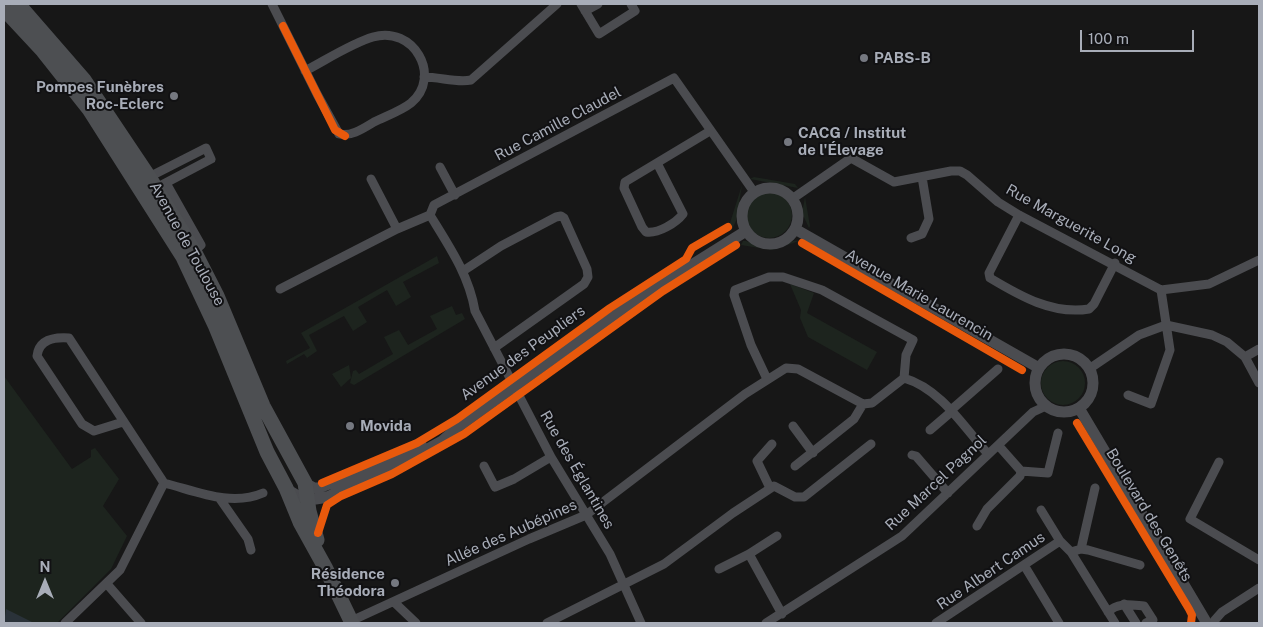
<!DOCTYPE html>
<html>
<head>
<meta charset="utf-8">
<style>
  body { margin:0 }
  #map { position:relative; width:1263px; height:627px; overflow:hidden; background:#171717; font-family:"Public Sans",sans-serif }
  canvas { display:block }
  .frame { position:absolute; inset:0; border:5px solid #a8adb8; pointer-events:none }
  .north { position:absolute; left:20px; top:557px; width:50px; height:50px; -webkit-text-stroke:4px #111113; paint-order:stroke; rotate:0deg; font-size:14px; font-weight:700; line-height:20px; text-align:center; color:#a8adb8 }
  .north::after { content:''; display:block; margin:auto; width:18px; height:22px; background:#a8adb8; clip-path:polygon(50% 0,100% 100%,50% 72%,0 100%) }
  .scale { position:absolute; left:1080px; top:30px; width:114px; height:22px; box-sizing:border-box; border:2px solid #a8adb8; border-top:0; padding-left:6px; font-size:15px; line-height:18px; white-space:nowrap; color:#a8adb8; -webkit-text-stroke:4px #111113; paint-order:stroke }
</style>
</head>
<body>
<div id="map">
<canvas width="1263" height="627"></canvas>
<div class="frame"></div>
<div class="north">N</div>
<div class="scale">100 m</div>
</div>
<script>
const c = document.querySelector('canvas').getContext('2d');
c.lineJoin = 'round';
function fill(path, color) { c.fillStyle = color; c.fill(path, 'evenodd'); }
function strokePath(path, color, width, dash) { c.strokeStyle = color; c.lineWidth = width; c.lineCap = dash ? 'butt' : 'round'; c.setLineDash(dash || []); c.stroke(path); }
function label(font, color, halo, rows, align = 'center') {
  c.font = font + ' "Public Sans",sans-serif'; c.lineWidth = 4; c.setLineDash([]); c.textBaseline = 'middle'; c.strokeStyle = halo; c.fillStyle = color; for (const [text, x, y, turn = 0] of rows) {
    c.save(); c.translate(x, y); c.rotate((+turn || 0) * Math.PI / 180); c.textAlign = isNaN(turn) ? turn : align; if (halo) c.strokeText(text, 0, 0); c.fillText(text, 0, 0); c.restore();
  }
}
fill(new Path2D(`
  M754,177L795,184L798,188L750,179Z
  M742,185L736,221L731,231L729,226Z
  M746 215a23 23 0 1 1 46 0a23 23 0 1 1-46 0Z
  M805,197L810,226L809,228L802,213Z
  M802,240L772,250L741,245L743,241H746L771,249L793,241Z
  M437,256L439,263L403,282L411,297L396,306L387,290L358,307L367,322L353,331L344,316L309,335L317,351L307,358L304,354L287,364L286,361L310,348L301,333Z
  M790,284L814,293L807,313L877,352L867,370L808,337L800,318L801,310Z
  M452,306L456,315L462,313L465,319L354,385L350,383L353,371L356,370L359,374L393,354L384,337L399,330L408,345L437,329L430,316Z
  M1041 383a22 22 0 1 1 44 0a22 22 0 1 1-44 0Z
  M349,365L351,378L341,387L332,374Z
  M4,376L72,469L91,457V450L95,448L119,479L103,506L127,536L111,569L57,623H4Z`), '#1d241e');
fill(new Path2D(`
  M6,609L32,622L31,623H4Z`), '#2a3239');
strokePath(new Path2D(`
  M272,4L317,94L339,134C351,137 364,128 374,122C386,116 401,111 411,103C443,76 413,25 373,37C352,43 326,60 305,71
  M581,4L599,34L635,11L631,4
  M585,11L598,4
  M424,77C440,77 457,83 471,80L557,4
  M657,163L683,214C676,223 658,234 646,232L642,227L624,188L625,182L710,131
  M440,167L455,195
  M149,177L206,148L211,159L156,188
  M371,179L397,229
  M166,183L201,245L194,251
  M792,199L851,158L894,182L951,171H960L967,175L998,202L1019,215L1161,290
  M430,215C449,246 469,275 475,311L551,457L610,554L641,623
  M1019,215L989,273L990,278C1020,296 1053,315 1089,309L1094,304L1115,263
  M911,238L922,234L929,219L922,177
  M463,271L501,246L556,217L561,216L564,218L587,269L588,277L584,284L494,348
  M280,289L397,229L430,215L434,205L674,78L754,192
  M1161,290L1209,284L1259,260
  M1245,357L1259,383
  M1089,369L1139,335L1166,325L1212,335L1227,342L1245,357L1259,349
  M767,379L751,345L734,295L735,290L769,277H783L822,290L913,340L906,355L904,378
  M1128,395L1151,404L1170,350L1161,290
  M950,411L998,369
  M123,422L94,431L82,424L37,356C39,339 54,337 69,338L164,483
  M793,426L813,453
  M930,430L951,412
  M912,455L916,456L948,493
  M1219,462L1190,519L1259,560
  M484,466L495,487L514,479L551,457
  M795,466L854,419L863,404
  M1021,471L1048,473L1058,433
  M164,483C196,491 231,507 263,493
  M770,488L757,461L772,444
  M220,499L248,539L251,550
  M1041,510L1060,541
  M977,526L987,509L1020,476L1021,471L998,445
  M1081,549L1095,488
  M1071,552L1081,549L1088,550L1140,565
  M749,554L782,614
  M1024,565L1059,623
  M719,569L749,554L777,536
  M107,584L141,623
  M395,603L416,623
  M1124,604L1136,623
  M1108,612C1118,602 1131,605 1144,606L1153,620L1146,623
  M351,621L529,539L586,515L745,394L786,368L798,369L863,404L872,403L904,378C941,389 963,426 988,454
  M1214,621L1222,612L1259,588
  M65,623L120,570L164,483
  M547,623L664,564L733,513L774,486L795,497H804L871,444
  M766,623L902,536L1033,412L1046,406
  M936,623L1060,541L1071,552L1115,623`), '#4b4c50', 9);
strokePath(new Path2D(`
  M742 216a28 28 0 1 1 56 0a28 28 0 1 1-56 0Z
  M795,229L1039,368
  M1035 383a29 29 0 1 1 58 0a29 29 0 1 1-58 0Z
  M1079,408L1205,620
  M305,483L314,488H319L390,460L421,444
  M286,488C301,500 311,502 330,496L353,484L402,463L442,441L459,426L551,360L655,288L746,231`), '#4b4c50', 11);
strokePath(new Path2D(`
  M18,4L84,80L149,177L194,251L217,296L263,406L305,483L309,511L317,540
  M4,9L43,51L89,109L183,257L215,325L267,452L286,488L300,522L326,569L352,623`), '#4d4f52', 15);
strokePath(new Path2D(`
  M283,26L335,130L345,136
  M802,243L1022,370
  M1077,423L1189,609L1192,615L1191,623
  M322,483L417,443L457,419L610,308L686,259L692,248L728,227
  M318,533L327,505L341,496L392,474L464,434L663,291L736,245`), '#e8590c', 8);
for (const [x, y, r, color] of [
  [864,58,5,"#757880"],
  [174,96,5,"#757880"],
  [788,142,5,"#757880"],
  [350,426,5,"#757880"],
  [395,583,5,"#757880"]
]) { const dot = new Path2D(); dot.arc(x, y, r, 0, 2 * Math.PI); c.fillStyle = color; c.fill(dot); strokePath(dot, '#111113', 2); }
label('bold 15px', '#a8adb8', '#111113', [
  ["PABS-B",874,58],
  ["Pompes Funèbres",164,87,"right"],
  ["Roc-Eclerc",164,104,"right"],
  ["CACG / Institut",798,133],
  ["de l'Élevage",798,150],
  ["Movida",360,426],
  ["Résidence",385,574,"right"],
  ["Théodora",385,591,"right"]
], 'left');
label('15px', '#a8adb8', '#111113', [
  ["Rue Camille Claudel",558,124,-28],
  ["Rue Marguerite Long",1071,224,29],
  ["Avenue de Toulouse",187,244,61],
  ["Avenue Marie Laurencin",919,295,30],
  ["Avenue des Peupliers",523,353,-36],
  ["Rue des Églantines",577,470,60],
  ["Rue Marcel Pagnol",936,483,-43],
  ["Boulevard des Genêts",1149,515,59],
  ["Allée des Aubépines",511,533,-24],
  ["Rue Albert Camus",991,571,-34]
]);
</script>
</body>
</html>
